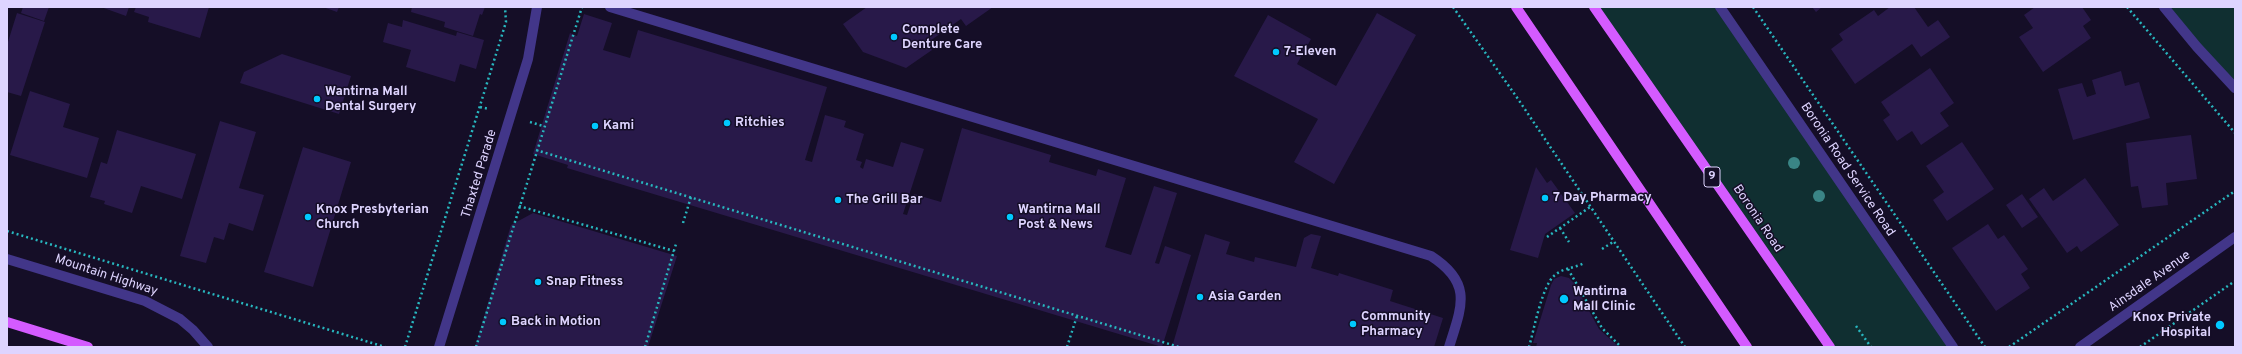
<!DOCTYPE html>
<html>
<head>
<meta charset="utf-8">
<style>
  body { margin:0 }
  #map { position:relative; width:2242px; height:354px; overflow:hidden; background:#150e27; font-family:Overpass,sans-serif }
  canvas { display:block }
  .frame { position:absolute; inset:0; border:8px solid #ded4ff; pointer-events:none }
</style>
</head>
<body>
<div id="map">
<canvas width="2242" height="354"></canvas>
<div class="frame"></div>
</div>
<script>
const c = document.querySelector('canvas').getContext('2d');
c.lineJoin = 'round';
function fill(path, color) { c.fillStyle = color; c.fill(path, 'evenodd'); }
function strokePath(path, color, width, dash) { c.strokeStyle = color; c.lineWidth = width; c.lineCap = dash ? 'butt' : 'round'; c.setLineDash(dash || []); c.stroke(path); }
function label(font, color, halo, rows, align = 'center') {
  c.font = font + ' Overpass,sans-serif'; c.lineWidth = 3; c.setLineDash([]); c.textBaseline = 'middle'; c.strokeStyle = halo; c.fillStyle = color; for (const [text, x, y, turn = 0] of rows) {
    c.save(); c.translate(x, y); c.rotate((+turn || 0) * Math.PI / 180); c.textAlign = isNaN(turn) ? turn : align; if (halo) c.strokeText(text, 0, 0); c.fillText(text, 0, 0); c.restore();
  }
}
fill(new Path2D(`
  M1594,7H1720L1953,347H1830Z
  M2164,7H2235V88Z`), '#102f31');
fill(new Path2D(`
  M23,7H49L44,21L21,13Z
  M101,7H129L126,16Z
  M136,7H209L200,38L148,22L149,17L134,12Z
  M323,7H339L337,12Z
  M412,7H485L482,15L480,14L473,36L444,27L445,22L411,12Z
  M867,7H993L966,26L961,19L927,43L932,50L906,68L863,52L843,24Z
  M1812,7H1822L1816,12Z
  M1890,7H1914L1928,27L1938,20L1950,37L1921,57L1912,44L1855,84L1831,49L1843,40L1839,34L1874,10L1878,16Z
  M2035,7H2082L2091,20L2083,26L2091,38L2043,72L2019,37L2033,28L2024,15Z
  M17,13L45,22L21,96L7,92V45Z
  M1377,13L1416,35L1334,184L1294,162L1318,119L1234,76L1268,15L1311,39L1297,64L1336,86Z
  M584,14L612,23L603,50L630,58L638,30L827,87L805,160L812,162L825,115L846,121L844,127L864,134L856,160L862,162L860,167L863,169L866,159L893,167L901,142L924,149L903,214L907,215L914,194L941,202L962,128L1051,155L1049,162L1096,176L1098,169L1126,178L1105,247L1131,255L1154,186L1177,193L1155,263L1159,264L1165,246L1191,255L1162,347L567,168L568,165L533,154L570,33L577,36Z
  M403,20L456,36L457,32L484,40L476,69L460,64L455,82L406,67L411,50L383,42L388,23L402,27Z
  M282,54L351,76L339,114L240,83L244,72Z
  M1930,68L1954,103L1940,113L1949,126L1921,145L1912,131L1897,141L1883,120L1890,115L1881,102Z
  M2121,71L2125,86L2139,82L2150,118L2073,140L2058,89L2082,83L2087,97L2096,94L2092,80Z
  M30,91L70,104L63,127L99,138L87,178L10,155Z
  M220,121L256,132L239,188L264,195L253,231L229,223L224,240L214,237L206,263L180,256Z
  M117,130L196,154L182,199L141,186L132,213L104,204L105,201L90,197L101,162L107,164Z
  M2191,135L2197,179L2166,183L2168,205L2142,208L2138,186L2131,187L2126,143Z
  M1962,142L1994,189L1947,221L1933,200L1944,192L1926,166Z
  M303,147L351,162L313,287L264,272Z
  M1536,167L1547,183L1551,180L1575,213L1545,234L1538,258L1510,250Z
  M2085,178L2119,225L2081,252L2077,246L2067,253L2029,199L2044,188L2053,201Z
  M2022,194L2038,217L2022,228L2006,205Z
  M533,213L677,256L648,347H475L511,225Z
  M1988,224L1998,239L2004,235L2028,269L2021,274L2030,288L1996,311L1952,248Z
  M1205,234L1230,242L1226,254L1254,262L1255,257L1296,267L1304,238L1311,234L1321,236L1311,268L1338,276L1339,273L1393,290L1390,301L1443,318L1434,347H1172Z
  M1561,276L1569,278L1574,283L1599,329L1619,347H1536L1537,343H1533L1551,285L1554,279Z`), '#281949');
strokePath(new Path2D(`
  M1453,7L1518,99L1685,347
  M1753,7L1985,347
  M2127,7L2235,133
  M480,107L489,109
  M530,122L543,126
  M536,150L1179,347
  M519,206L674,251
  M683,223L691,197
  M1560,228L1569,242
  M7,231L385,347
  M1547,237L1590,207
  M1602,249L1613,242
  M1568,269L1602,328L1621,347
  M1856,326L1871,347
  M405,347L506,22L505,7
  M476,347L582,7
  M645,347L676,244
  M1067,347L1077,316
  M1529,347C1534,330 1542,285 1555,275C1563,268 1575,268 1584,263
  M2009,347L2235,191
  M2140,347L2235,281`), '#28b7bf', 2.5, [2, 3]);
strokePath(new Path2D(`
  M610,7L1431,256C1473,283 1462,306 1449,347
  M1720,7L1953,347
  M2164,7L2197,47L2235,88
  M7,259L145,301L180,319L193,330L208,347
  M439,347L528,59L537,7
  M2080,347L2235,237`), '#423689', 10);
strokePath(new Path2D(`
  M1516,7L1747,347
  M1594,7L1830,347
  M7,322L88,347`), '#d45bff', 10);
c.fillStyle = '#3a8586';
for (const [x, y] of [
  [1794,163],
  [1819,196]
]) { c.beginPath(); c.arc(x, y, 6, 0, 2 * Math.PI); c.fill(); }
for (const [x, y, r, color] of [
  [894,37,4,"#00c9ff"],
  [1276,52,4,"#00c9ff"],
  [317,99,4,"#00c9ff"],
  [727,123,4,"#00c9ff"],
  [595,126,4,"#00c9ff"],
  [1545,198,4,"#00c9ff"],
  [838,200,4,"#00c9ff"],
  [308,217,4,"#00c9ff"],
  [1010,217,4,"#00c9ff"],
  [538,282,4,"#00c9ff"],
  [1200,297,4,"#00c9ff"],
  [1564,299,5,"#00c9ff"],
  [503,322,4,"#00c9ff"],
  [1353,324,4,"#00c9ff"],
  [2220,325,5,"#00c9ff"]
]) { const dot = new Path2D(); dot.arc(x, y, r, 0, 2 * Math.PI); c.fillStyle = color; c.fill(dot); strokePath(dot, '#150e27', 1.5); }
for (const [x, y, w] of [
  [1712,177,16]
]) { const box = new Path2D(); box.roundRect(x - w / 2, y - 10, w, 20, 3); c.fillStyle = '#150e27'; c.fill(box); strokePath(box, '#ded4ff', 1); }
label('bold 12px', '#ded4ff', null, [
  ["9",1712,177]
]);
label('bold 13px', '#ded4ff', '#150e27', [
  ["Complete",902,30],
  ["Denture Care",902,45],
  ["7-Eleven",1284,52],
  ["Wantirna Mall",325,92],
  ["Dental Surgery",325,107],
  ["Ritchies",735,123],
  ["Kami",603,126],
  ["7 Day Pharmacy",1553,198],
  ["The Grill Bar",846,200],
  ["Knox Presbyterian",316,210],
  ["Church",316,225],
  ["Wantirna Mall",1018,210],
  ["Post & News",1018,225],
  ["Snap Fitness",546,282],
  ["Wantirna",1573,292],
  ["Mall Clinic",1573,307],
  ["Asia Garden",1208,297],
  ["Community",1361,317],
  ["Pharmacy",1361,332],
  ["Knox Private",2211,318,"right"],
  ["Hospital",2211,333,"right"],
  ["Back in Motion",511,322]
], 'left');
label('13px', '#ded4ff', '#150e27', [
  ["Boronia Road Service Road",1847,170,56],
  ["Thaxted Parade",480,174,-73],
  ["Boronia Road",1757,219,56],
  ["Mountain Highway",106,276,18],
  ["Ainsdale Avenue",2150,282,-35]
]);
</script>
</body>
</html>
